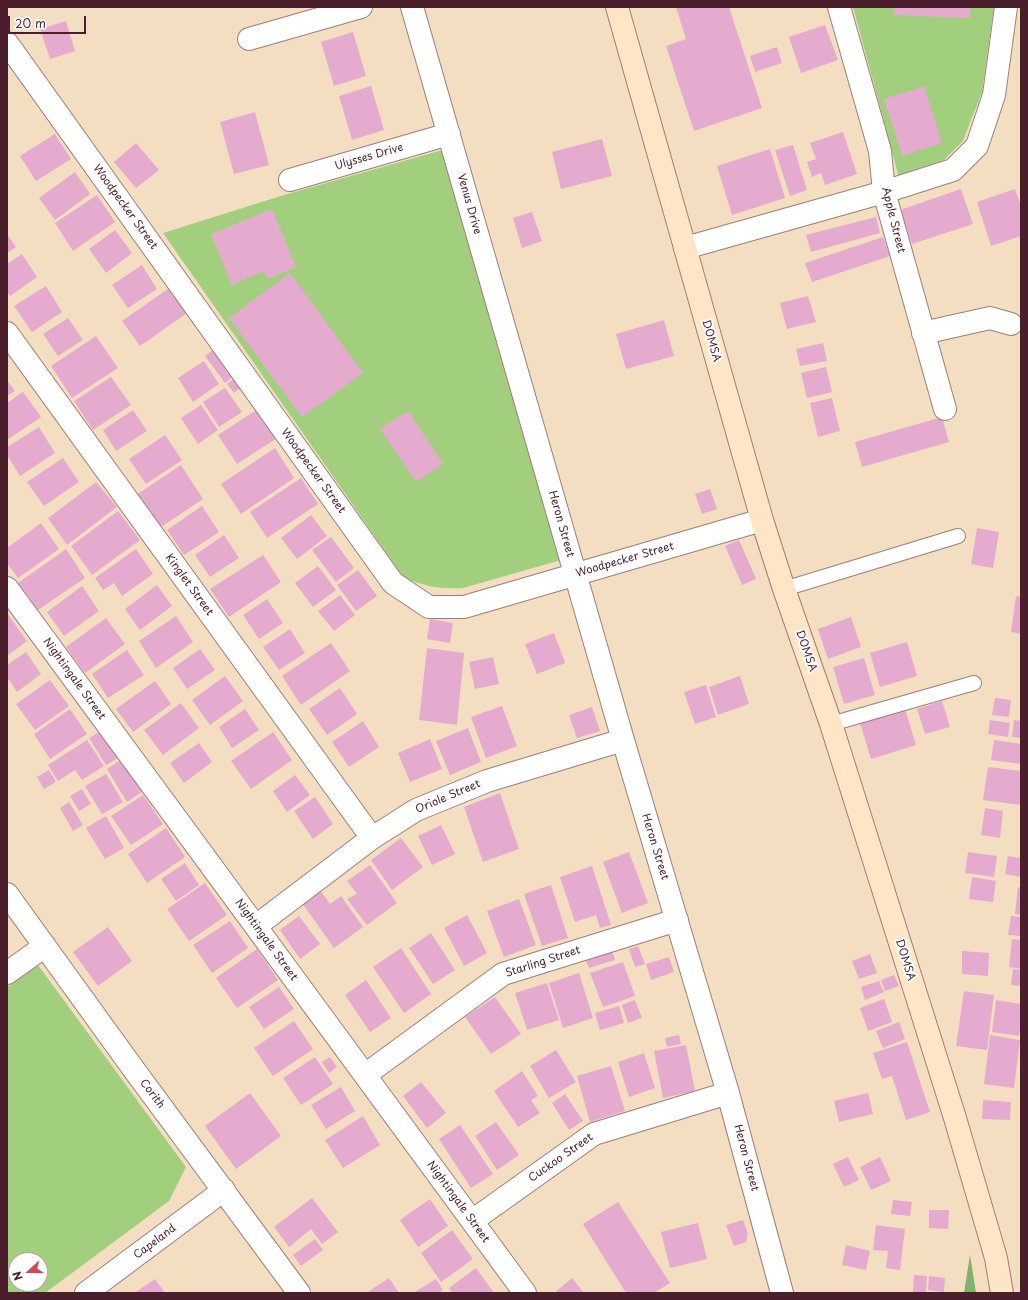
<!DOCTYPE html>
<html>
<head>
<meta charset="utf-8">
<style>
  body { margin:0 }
  #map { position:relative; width:1028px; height:1300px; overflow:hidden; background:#f3dec1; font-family:"Playpen Sans",sans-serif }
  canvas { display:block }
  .frame { position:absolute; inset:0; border:8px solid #4a1f2b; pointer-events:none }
  .north { position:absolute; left:8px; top:1252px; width:40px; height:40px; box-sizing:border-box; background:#fff; border:1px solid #b7a5aa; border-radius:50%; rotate:249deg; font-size:11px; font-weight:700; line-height:16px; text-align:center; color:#4a1f2b }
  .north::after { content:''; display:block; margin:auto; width:14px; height:18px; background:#d1495b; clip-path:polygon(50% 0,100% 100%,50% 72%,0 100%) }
  .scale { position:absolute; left:8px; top:16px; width:78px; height:18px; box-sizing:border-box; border:2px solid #4a1f2b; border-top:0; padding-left:5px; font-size:12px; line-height:14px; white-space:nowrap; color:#4a1f2b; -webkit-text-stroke:3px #fff; paint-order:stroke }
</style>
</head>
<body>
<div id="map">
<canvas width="1028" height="1300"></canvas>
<div class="frame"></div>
<div class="north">N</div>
<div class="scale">20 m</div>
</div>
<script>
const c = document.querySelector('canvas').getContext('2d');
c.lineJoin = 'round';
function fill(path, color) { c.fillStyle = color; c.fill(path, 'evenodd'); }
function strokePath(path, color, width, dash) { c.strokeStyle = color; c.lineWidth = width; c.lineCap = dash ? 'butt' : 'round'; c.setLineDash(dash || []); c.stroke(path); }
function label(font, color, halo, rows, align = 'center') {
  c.font = font + ' "Playpen Sans",sans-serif'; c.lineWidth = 4; c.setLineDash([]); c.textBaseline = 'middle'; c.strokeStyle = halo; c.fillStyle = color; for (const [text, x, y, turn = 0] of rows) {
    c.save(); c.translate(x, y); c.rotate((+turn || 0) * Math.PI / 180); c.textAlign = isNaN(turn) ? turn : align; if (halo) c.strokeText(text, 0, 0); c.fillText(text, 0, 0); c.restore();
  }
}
fill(new Path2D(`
  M853,7H994L982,92L963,141L944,160L898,175L891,147Z
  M446,149L561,560L463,588C438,589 428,587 404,578L163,233L284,195Z
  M38,965L186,1167L169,1201L45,1293H7V987ZM16,1260H40V1284H16Z`), '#a1cf7d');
fill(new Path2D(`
  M970,1255L976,1293H964Z`), '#80b26c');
fill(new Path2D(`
  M676,7H729L762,108L694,131L666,46L686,39Z
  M894,7H970V18L894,15Z
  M66,21L75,51L50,59L40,29Z
  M825,25L838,60L801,73L789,37Z
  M353,32L366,76L334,86L321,42Z
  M777,47L782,63L755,72L750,56Z
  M371,86L384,130L352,140L339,96Z
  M924,86L942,143L902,156L884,99Z
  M255,112L269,165L234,174L220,122Z
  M843,132L857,174L825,185L821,173L812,177L807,162L816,159L810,143Z
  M55,134L71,159L36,181L20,156Z
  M602,139L612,176L561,189L552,152Z
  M136,143L159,170L136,188L114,162Z
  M793,145L807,190L790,196L775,150Z
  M770,149L785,198L732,215L717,166Z
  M75,172L90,194L55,220L39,198Z
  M961,189L973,224L912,244L900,210Z
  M1015,189L1021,206V236L991,246L977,202Z
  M97,195L115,222L73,251L55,223Z
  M272,209L296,267L267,279L264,271L232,285L211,234Z
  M532,212L542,241L522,248L513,218Z
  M876,217L880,233L811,252L806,235Z
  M115,230L132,253L106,273L89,249Z
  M7,234L16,247L7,253Z
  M883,237L890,256L812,282L805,263Z
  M22,254L37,277L10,296L7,292V264Z
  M142,265L157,289L128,308L112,285Z
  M290,273L363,373L302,417L229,318Z
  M46,286L62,312L32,332L14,306Z
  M172,286L190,311L140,346L122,321Z
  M808,296L816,322L787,329L780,303Z
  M68,318L83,340L58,356L43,334Z
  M664,320L674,356L626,369L616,334Z
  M96,336L118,368L72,398L51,366Z
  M823,343L827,361L800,366L796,349Z
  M215,348L235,375L225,383L205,356Z
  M204,361L219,384L193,402L178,378Z
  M826,367L832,392L807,398L801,373Z
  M238,375L244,385L234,393L227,384Z
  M111,377L131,405L93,430L74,401Z
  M7,380L15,391L7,396Z
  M225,388L242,412L219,427L203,402Z
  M23,392L41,417L7,440V403Z
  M832,398L840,431L818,437L810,403Z
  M201,405L218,430L198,444L181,418Z
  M258,409L277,438L237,464L218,435Z
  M133,410L147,431L116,451L103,430Z
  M408,411L443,464L416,482L380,429Z
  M942,417L949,442L862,467L855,442Z
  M39,427L55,453L20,476L7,455V447Z
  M165,435L182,460L146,484L129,459Z
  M275,448L294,478L241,514L221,484Z
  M63,458L79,482L44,506L27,482Z
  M181,465L203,499L158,529L136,495Z
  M301,478L318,504L267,538L250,512Z
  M96,482L117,507L67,545L48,518Z
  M710,489L717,509L702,514L695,494Z
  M202,506L219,532L184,555L167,530Z
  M118,511L140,540L92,575L71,546Z
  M311,515L327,536L297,559L281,538Z
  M41,523L59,549L18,578L7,563V548Z
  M977,528L999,532L993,568L971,564Z
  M224,535L239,558L210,577L195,555Z
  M331,537L354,568L336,582L312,550Z
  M739,540L756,579L742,585L725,546Z
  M66,549L85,578L38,610L18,583Z
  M136,549L153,574L122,596L114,583L103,590L95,578Z
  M263,555L281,582L229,617L210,589Z
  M318,566L336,590L313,607L295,583Z
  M358,570L377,596L356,611L337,585Z
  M157,585L172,606L140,630L125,609Z
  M82,586L99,611L64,636L47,612Z
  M340,595L355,615L334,631L318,611Z
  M1016,596L1021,597V634L1011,632Z
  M267,599L283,623L259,639L243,615Z
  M7,613L27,641L7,656Z
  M176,616L193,642L156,668L139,641Z
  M851,617L861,647L828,659L818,629Z
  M106,618L125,644L85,673L66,647Z
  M430,619L453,623L450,643L427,639Z
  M290,629L305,653L279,670L263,647Z
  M554,633L565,663L537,674L525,644Z
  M907,642L917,676L880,687L870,653Z
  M331,643L350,671L301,705L282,676Z
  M427,648L464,653L457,725L419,720Z
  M200,649L215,670L187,689L173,668Z
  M127,650L144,675L108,698L92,674Z
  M26,652L41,674L17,692L7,677V665Z
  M493,657L499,684L475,689L469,662Z
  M864,658L875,695L844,704L833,667Z
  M225,676L243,701L210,725L192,700Z
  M740,676L749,704L718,715L709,687Z
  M50,680L69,706L35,730L16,704Z
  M155,681L171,704L133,732L116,709Z
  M706,685L716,717L695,724L684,692Z
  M340,688L357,714L327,735L309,709Z
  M995,698L1011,700L1009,717L992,715Z
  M942,701L950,727L925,734L917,709Z
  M181,703L199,728L163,755L144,730Z
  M502,706L517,746L486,758L471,717Z
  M592,707L600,731L577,738L569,715Z
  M70,709L87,734L50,759L34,734Z
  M245,709L259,730L232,748L219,727Z
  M905,709L916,745L871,759L860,723Z
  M990,720L1010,723L1008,737L988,734Z
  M1014,720L1021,721V738L1012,737Z
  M363,721L379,747L349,767L332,742Z
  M468,728L481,762L450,775L436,741Z
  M103,730L120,757L106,765L89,738Z
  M273,732L292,760L251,789L231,761Z
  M430,739L442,769L410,782L398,753Z
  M87,740L104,766L82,780L75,770L58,781L48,765Z
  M994,740L1021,744V764L991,760Z
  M199,743L212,762L184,783L170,763Z
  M122,759L142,792L127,802L107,769Z
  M988,767L1021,771V805L983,800Z
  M49,770L56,782L44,789L37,777Z
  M106,774L123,802L102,814L85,786Z
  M295,775L310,795L287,812L273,791Z
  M82,789L91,804L79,811L70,796Z
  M500,793L519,849L483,862L464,807Z
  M143,795L163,824L131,845L111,816Z
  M315,797L333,824L313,839L294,811Z
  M69,802L83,825L73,831L60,808Z
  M985,808L1003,811L1000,838L981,835Z
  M106,816L124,848L105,859L86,828Z
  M441,825L455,854L432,865L418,836Z
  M166,828L185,857L147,883L128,854Z
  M401,838L423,867L392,890L371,860Z
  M629,852L648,903L622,913L603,862Z
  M968,852L997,856L994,877L965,873Z
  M1008,856L1021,858V877L1005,874Z
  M185,863L199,885L176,901L161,879Z
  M370,865L397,903L367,925L347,899L357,894L347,881Z
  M592,866L611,925L600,928L596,915L575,922L560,877Z
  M972,877L996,881L993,902L969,899Z
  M205,883L227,915L189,941L167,909Z
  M551,885L568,938L542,946L524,894Z
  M318,887L330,904L341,896L363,927L334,948L300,900Z
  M1018,887L1021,888V915L1015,914Z
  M519,899L536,945L504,957L487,911Z
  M467,915L487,953L464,966L444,928Z
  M299,916L320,944L300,959L280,930Z
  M1011,916L1021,917V936L1008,935Z
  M230,921L248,948L212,973L193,945Z
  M108,927L132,961L98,986L73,952Z
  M431,933L455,970L433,984L409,948Z
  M1012,939L1021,940V969L1009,967Z
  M638,946L645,964L635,967L629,949Z
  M611,947L615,960L589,968L584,956Z
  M401,948L431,994L404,1013L373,967Z
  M257,949L278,980L237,1008L216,978Z
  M962,951L989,953L988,976L962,974Z
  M870,954L877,973L859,979L852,961Z
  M669,957L674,972L651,980L646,964Z
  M623,962L635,996L603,1007L590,973Z
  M1013,969L1021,970V986L1011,985Z
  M579,973L593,1018L563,1028L549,983Z
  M894,975L899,986L885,991L881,980Z
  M366,980L391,1018L370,1032L345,995Z
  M879,981L884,992L865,1000L861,987Z
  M547,983L559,1020L527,1030L515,993Z
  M279,987L294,1009L264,1029L249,1007Z
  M964,991L994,995L987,1050L956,1046Z
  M495,997L521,1034L491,1054L465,1017Z
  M884,999L892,1022L868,1031L860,1008Z
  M635,1000L642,1018L628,1023L622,1005Z
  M996,1000L1021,1004V1023L1019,1036L992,1032Z
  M619,1006L624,1023L600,1030L595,1013Z
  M294,1021L313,1049L273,1076L254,1048Z
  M899,1022L905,1039L883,1048L876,1031Z
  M679,1035L681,1044L667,1047L665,1038Z
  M990,1035L1020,1040L1014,1088L984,1084Z
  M907,1042L930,1112L906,1120L892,1076L882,1079L873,1053Z
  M686,1045L695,1091L663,1098L654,1051Z
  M556,1050L576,1082L549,1098L530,1066Z
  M644,1053L655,1088L629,1097L618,1062Z
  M315,1057L333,1084L301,1105L283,1078Z
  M330,1057L337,1067L329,1073L322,1062Z
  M611,1066L625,1111L590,1122L577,1076Z
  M522,1071L538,1096L531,1100L540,1113L518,1127L494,1091Z
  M421,1082L446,1113L427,1128L403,1096Z
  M341,1087L355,1111L326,1129L311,1105Z
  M250,1093L281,1136L236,1169L205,1126Z
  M868,1093L873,1114L839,1122L834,1101Z
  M565,1094L583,1121L569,1130L552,1103Z
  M983,1100L1011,1102L1010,1120L982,1119Z
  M363,1116L380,1145L343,1168L325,1140Z
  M496,1122L519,1155L497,1170L475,1136Z
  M460,1125L493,1174L471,1188L439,1139Z
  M848,1157L859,1180L844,1187L833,1164Z
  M880,1157L891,1181L871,1190L860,1167Z
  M312,1198L338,1232L322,1244L311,1229L289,1247L274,1227Z
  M430,1199L448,1226L418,1247L400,1220Z
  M893,1200L912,1202L910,1216L891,1214Z
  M618,1202L670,1283L654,1293H626L583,1224Z
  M929,1210H949L948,1229L929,1228Z
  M743,1220L748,1234L746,1242L734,1246L726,1225Z
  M698,1223L707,1259L670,1268L661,1232Z
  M876,1225L905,1229L900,1270L886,1268L888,1251L873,1250Z
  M452,1230L473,1259L441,1282L421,1253Z
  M315,1239L323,1250L301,1266L293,1255Z
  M846,1245L870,1251L866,1270L842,1265Z
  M476,1268L494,1293H452L449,1288Z
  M914,1275L927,1276L926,1293L913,1292Z
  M929,1276L945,1278L944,1292L928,1290Z
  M389,1278L399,1293H366Z
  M572,1278L584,1293H554Z
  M155,1279L165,1293H134Z
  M436,1279L443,1290L439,1293H413Z`), '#e5abcf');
const service = new Path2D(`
  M784,589L958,536
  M831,724L974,683`);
const minor = new Path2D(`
  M412,7L623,740L728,1093L782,1293
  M839,7L880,151L884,192L945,409
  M249,39L361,7
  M7,43L393,583L429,607H464L762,520
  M290,180L449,134
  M685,248L884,192L953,170L977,146L994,95L1006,7
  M7,333L372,838
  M923,333L990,318L1011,324
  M7,588L525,1293
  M7,894L132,1067L299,1293
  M256,926L372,838L416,810L487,781L623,740
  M7,973L45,946
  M365,1075L503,974L677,920
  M472,1221L594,1134L728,1093
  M86,1293L224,1190`);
const secondary = new Path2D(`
  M617,7L762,520L784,589L831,724L955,1118L996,1258L1002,1293`);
strokePath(service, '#9e7e76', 16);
strokePath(minor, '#9e7e76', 24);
strokePath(secondary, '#9e7e76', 24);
strokePath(service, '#fff', 14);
strokePath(minor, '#fff', 22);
strokePath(secondary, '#fee5c5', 22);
label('11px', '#4a1f2b', '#fff', [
  ["Ulysses Drive",369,157,-16],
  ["Venus Drive",469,204,74],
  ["Woodpecker Street",125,207,54],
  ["Apple Street",893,220,76],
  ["DOMSA",711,341,74],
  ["Woodpecker Street",313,471,54],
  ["Heron Street",561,524,74],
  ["Woodpecker Street",625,560,-16],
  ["Kinglet Street",189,585,54],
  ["DOMSA",806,651,71],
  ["Nightingale Street",74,679,54],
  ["Oriole Street",448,797,-23],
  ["Heron Street",655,847,73],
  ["Nightingale Street",266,940,54],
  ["DOMSA",905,960,73],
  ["Starling Street",543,962,-18],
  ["Corith",152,1094,53],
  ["Cuckoo Street",561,1158,-35],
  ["Heron Street",746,1158,75],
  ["Nightingale Street",458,1202,54],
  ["Capeland",155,1242,-37]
]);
</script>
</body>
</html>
